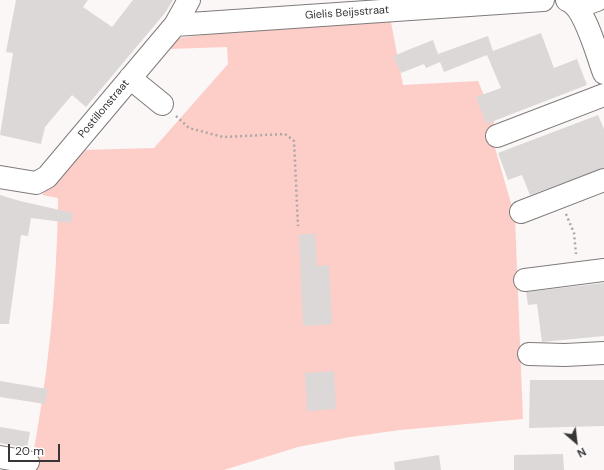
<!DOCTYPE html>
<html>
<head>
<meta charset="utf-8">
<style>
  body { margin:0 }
  #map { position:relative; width:604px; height:470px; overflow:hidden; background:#fbf7f7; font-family:"DM Sans",sans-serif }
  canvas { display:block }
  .north { position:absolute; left:556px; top:422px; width:40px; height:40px; -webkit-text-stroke:3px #fff; paint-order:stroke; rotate:152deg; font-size:11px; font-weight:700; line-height:16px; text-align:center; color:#373535 }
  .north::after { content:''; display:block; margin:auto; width:14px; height:18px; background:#373535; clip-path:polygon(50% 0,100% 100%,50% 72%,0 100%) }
  .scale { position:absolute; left:8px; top:444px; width:52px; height:18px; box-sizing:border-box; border:2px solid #373535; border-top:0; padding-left:5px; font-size:12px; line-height:14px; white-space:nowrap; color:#373535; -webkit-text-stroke:3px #fff; paint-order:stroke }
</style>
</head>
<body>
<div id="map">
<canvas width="604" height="470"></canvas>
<div class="north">N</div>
<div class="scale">20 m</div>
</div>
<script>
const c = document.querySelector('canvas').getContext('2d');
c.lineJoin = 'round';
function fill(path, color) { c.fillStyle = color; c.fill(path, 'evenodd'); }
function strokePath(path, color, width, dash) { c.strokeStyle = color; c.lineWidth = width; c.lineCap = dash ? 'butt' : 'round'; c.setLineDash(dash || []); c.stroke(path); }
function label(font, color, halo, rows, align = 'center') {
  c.font = font + ' "DM Sans",sans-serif'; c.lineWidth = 3; c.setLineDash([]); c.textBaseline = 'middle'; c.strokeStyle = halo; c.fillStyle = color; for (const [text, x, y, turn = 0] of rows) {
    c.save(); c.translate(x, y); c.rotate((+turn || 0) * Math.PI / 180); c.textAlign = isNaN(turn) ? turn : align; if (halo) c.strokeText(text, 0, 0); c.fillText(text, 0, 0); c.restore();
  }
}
fill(new Path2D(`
  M391,22L403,85L478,81L494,119L493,141L515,217L523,419L400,430L350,437L298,447L224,470H30C48,379 57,290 58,198L42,195L81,150L154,148L228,64L227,47L169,49L179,38L228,32Z`), '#fdcec7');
fill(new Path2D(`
  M16,0H88L83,7L112,27L133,0H173L165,13L86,107L72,95L45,127L41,144L0,135L13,53L6,52Z
  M541,33L554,68L577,59L587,85L486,124L476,97L501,88L487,55L444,72L440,62L426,68L424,64L401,73L393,56L433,40L438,54L488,36L493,51Z
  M598,115L604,129V168L530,195L522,175L508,180L498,153Z
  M0,195L20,201L73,213L71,223L31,218L28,236L21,235L9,324H0Z
  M299,234H315L317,266L329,265L332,324L303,326Z
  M604,283V336L542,342L537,304L528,305L526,292Z
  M334,371L336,409L307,411L305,373Z
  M530,380H604V426L529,428Z
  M0,381L48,389L45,404L0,397Z
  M0,427L30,432L27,448L0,443Z
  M563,454L564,470H514V455Z
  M439,455L441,470H395L394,462Z`), '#dcd8d8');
const minor = new Path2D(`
  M567,0C585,6 597,55 604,73
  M577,7L597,0
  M175,25L543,0
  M130,78L162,104
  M497,136L604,95
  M0,177L36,183L47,177L175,25L189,0
  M521,212L604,180
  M525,280L604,270
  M529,354L565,355L604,353
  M0,457L28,462`);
strokePath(minor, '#7f7b7b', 24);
strokePath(new Path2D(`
  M176,116L189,128L223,137L285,134L294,141L298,226
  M566,214L574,233L576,254`), '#aaa7a7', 2.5, [2, 3]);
strokePath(minor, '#fff', 22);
label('11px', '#373535', '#fff', [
  ["Gielis Beijsstraat",347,13,-4],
  ["Postillonstraat",104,109,-50]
]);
</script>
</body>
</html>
